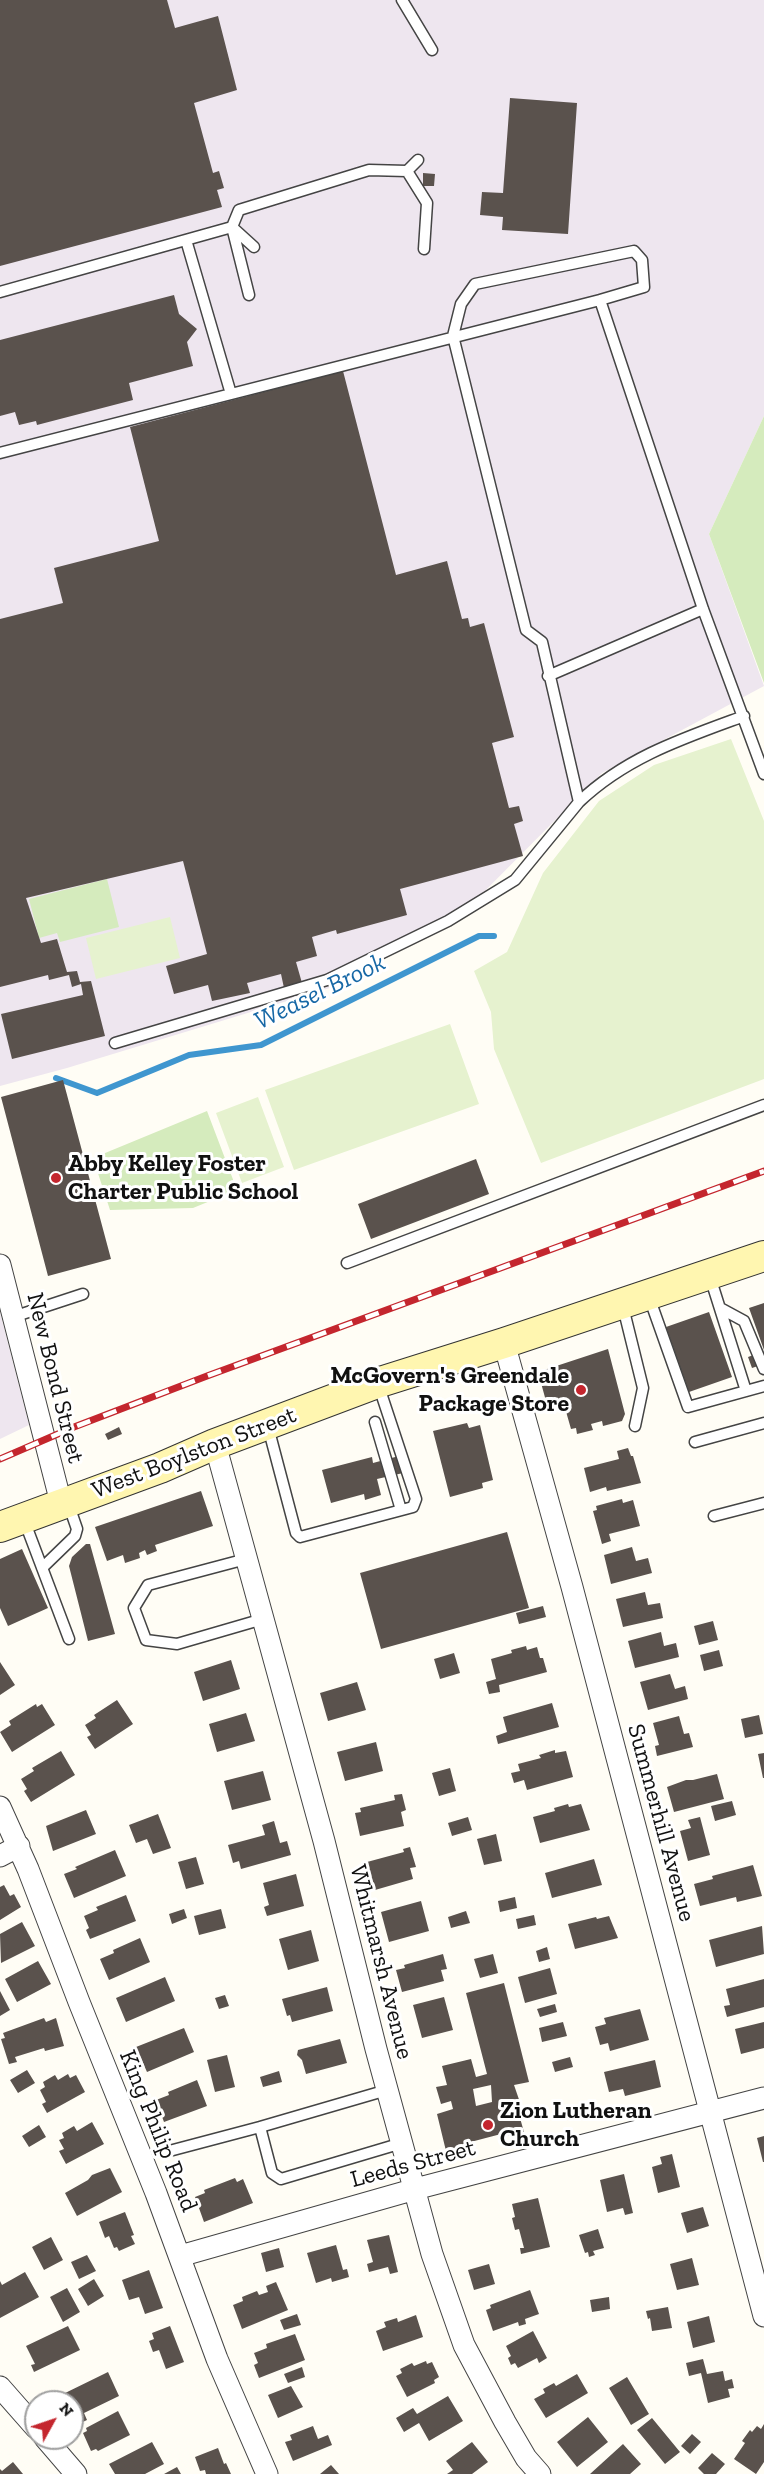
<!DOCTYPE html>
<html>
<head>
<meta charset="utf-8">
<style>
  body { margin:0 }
  #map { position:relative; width:764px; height:2474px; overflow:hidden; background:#fffdf5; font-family:"Zilla Slab",serif }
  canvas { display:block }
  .north { position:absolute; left:24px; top:2390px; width:60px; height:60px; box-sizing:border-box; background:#fff; border:2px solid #a0a0a0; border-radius:50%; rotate:50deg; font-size:16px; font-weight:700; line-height:24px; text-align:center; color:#111 }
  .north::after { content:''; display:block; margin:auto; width:21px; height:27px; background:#c4262e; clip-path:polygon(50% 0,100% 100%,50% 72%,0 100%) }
</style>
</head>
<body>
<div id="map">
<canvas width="764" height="2474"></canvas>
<div class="north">N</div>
</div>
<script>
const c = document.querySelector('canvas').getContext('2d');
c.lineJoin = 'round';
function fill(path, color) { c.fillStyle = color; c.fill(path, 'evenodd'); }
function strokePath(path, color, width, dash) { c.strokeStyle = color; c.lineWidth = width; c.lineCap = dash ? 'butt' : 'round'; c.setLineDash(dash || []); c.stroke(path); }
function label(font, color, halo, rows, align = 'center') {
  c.font = font + ' "Zilla Slab",serif'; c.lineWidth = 6; c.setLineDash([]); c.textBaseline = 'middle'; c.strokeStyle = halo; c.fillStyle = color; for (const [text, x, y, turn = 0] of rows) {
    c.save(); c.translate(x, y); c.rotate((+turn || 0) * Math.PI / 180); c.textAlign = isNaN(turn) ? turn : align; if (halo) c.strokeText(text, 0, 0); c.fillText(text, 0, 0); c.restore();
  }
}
fill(new Path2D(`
  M0,0H764V416L709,534L764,686L602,773L462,914L333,987L67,1068L0,1086Z
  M0,1312L29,1425L0,1439Z`), '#eee6ef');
fill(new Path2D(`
  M764,416V683L709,534Z
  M107,879L119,927L60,942L57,933L39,938L29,899Z
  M207,1111L237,1190L193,1208L110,1210L93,1158Z`), '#d5ebbd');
fill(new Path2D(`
  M731,739L764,821V1079L541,1163L494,1049L491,1012L474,971L507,952L543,873L599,801L654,765Z
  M170,917L180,958L96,979L86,938Z
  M450,1024L479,1104L294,1170L265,1090Z
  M258,1097L284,1167L242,1183L216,1113Z`), '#e6f2cf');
strokePath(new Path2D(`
  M56,1078L97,1093L189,1055L261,1045L479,936H494`), '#3f96cf', 6);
fill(new Path2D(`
  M0,0H167L175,28L218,16L237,90L194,103L213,173L219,171L224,188L217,190L222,207L0,266Z
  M510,98L577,103L568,234L502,230L503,217L480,215L482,192L503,193Z
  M423,173L435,174L434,186H423Z
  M174,295L179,314L197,329L187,342L193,366L129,383L133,400L37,425L36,421L19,425L15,412L0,416V340Z
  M343,371L396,575L447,561L462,619L468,618L470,627L484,623L514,737L492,743L509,808L519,806L523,821L514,824L523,856L400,889L407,915L337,934L336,930L312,937L317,956L296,962L302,983L284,988L281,974L247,983L250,993L212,1001L208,985L174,994L166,966L207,954L183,861L26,898L41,943L57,939L67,972L77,971L80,982L91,981L105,1036L12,1059L1,1014L83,995L81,984L72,987L69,975L49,980L48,975L0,987V619L63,603L54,568L159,541L130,427Z
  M63,1080L111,1259L48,1276L1,1097Z
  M476,1159L489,1194L371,1239L358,1204Z
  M764,1303V1350L749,1308Z
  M709,1312L732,1377L689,1392L666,1327Z
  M608,1349L625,1414L622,1421L603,1426L602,1421L591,1424L593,1430L577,1434L576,1428L571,1429L565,1408L549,1412L538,1372Z
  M762,1352L764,1364L752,1368L748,1357Z
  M467,1423L469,1428L480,1425L493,1480L482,1483L483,1488L450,1497L433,1431Z
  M119,1427L122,1434L108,1440L105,1434Z
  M628,1448L631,1456H633L641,1483L607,1491L606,1487L590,1492L584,1468L619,1459L617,1451Z
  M399,1456L403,1473L377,1479L381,1495L365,1500L364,1494L331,1503L322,1470L372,1457L373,1463Z
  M201,1491L213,1526L155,1545L157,1551L147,1555L145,1550L139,1553L140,1558L125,1563L123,1555L107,1561L95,1527Z
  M622,1499L623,1503L633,1500L640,1526L609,1534L611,1541L602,1544L593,1511L597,1510L596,1506Z
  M507,1532L529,1608L381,1649L360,1573Z
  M86,1544H90L115,1634L88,1641L69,1566L72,1557Z
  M632,1547L636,1561L648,1558L652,1573L611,1584L604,1555Z
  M22,1549L48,1608L8,1626L0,1608V1559Z
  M645,1592L648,1605L660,1603L663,1618L623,1627L616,1599Z
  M543,1606L546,1617L519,1624L516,1613Z
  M713,1621L718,1640L699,1645L694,1626Z
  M661,1632L664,1646L676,1643L679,1657L635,1668L628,1641Z
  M526,1646L527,1650L537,1647L540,1658H543L547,1672L499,1685L500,1692L489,1694L486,1682L496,1679L491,1659L512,1653L511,1650Z
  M719,1650L723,1666L704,1671L700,1655Z
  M454,1653L460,1673L440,1679L434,1659Z
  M231,1660L240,1689L203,1701L194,1672Z
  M0,1662L15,1685L0,1695Z
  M670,1674L675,1689L685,1686L688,1699L648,1710L640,1682Z
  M357,1682L366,1710L328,1721L320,1693Z
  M117,1700L133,1724L95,1749L87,1737L91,1735L85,1725L96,1718L94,1715Z
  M552,1703L559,1727L498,1744L496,1736L507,1732L503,1717Z
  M36,1704L37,1707L42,1704L55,1725L12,1752L0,1732L11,1725L9,1721Z
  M246,1713L255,1741L217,1752L209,1724Z
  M759,1715L763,1734L745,1738L741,1719Z
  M679,1716L684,1734L689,1733L693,1747L657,1756L655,1746L659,1745L653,1723Z
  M376,1742L383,1771L345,1781L337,1752Z
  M555,1750V1753L566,1751L573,1777L527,1790L524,1780L514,1783L511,1773L520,1771L518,1764L541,1758L539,1755Z
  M61,1751L75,1775L31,1802L24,1791L27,1789L21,1779L34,1771L32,1768Z
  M764,1753V1778H763L758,1754Z
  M450,1768L456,1791L439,1796L432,1773Z
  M263,1771L271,1800L232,1810L224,1781Z
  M717,1774L724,1799L674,1812L667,1787L686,1780H693Z
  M402,1794L406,1810L401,1812L404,1826L360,1836L355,1813L361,1812L360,1808L395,1800L394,1795Z
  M732,1801L736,1815L715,1821L711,1806Z
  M568,1804L569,1807L581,1804L590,1830L540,1843L533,1817L555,1811L554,1808Z
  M86,1810L96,1834L53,1851L46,1826Z
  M158,1814L171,1848L153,1854L147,1839L136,1843L129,1825Z
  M468,1817L472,1830L452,1836L448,1823Z
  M700,1817L710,1855L688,1861L680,1831L691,1828L688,1820Z
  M274,1821L280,1843L287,1841L291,1855L241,1869L239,1861L233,1863L228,1845L265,1835L262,1825Z
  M496,1834L502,1861L484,1865L477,1839Z
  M410,1847L416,1867L410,1868L413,1879L375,1890L367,1862L404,1852L403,1849Z
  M115,1850L126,1876L74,1898L64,1874L77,1869L75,1867Z
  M196,1857L204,1884L186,1889L178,1862Z
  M594,1859L602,1885L552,1898L545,1873Z
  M753,1865L762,1896L737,1902L736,1897L700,1906L694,1884L713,1879L712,1876Z
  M296,1874L304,1906L267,1916L264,1907L269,1905L263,1883Z
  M4,1885L10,1896L14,1894L21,1907L0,1920V1887Z
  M126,1895L136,1921L90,1939L86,1930L89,1928L84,1916L98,1910L96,1907Z
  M515,1897L517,1908L500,1912L498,1901Z
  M421,1901L429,1931L389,1942L381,1912Z
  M184,1909L187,1918L172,1924L169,1914Z
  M221,1909L226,1928L199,1935L194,1916Z
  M466,1911L470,1923L451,1928L448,1917Z
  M534,1915L536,1925L518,1929L516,1919Z
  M609,1916L618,1938L575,1949L568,1924L596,1917L597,1919Z
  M22,1922L35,1946L1,1963L0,1934Z
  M762,1926L764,1954L716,1967L709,1940Z
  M311,1930L319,1961L288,1970L279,1939Z
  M140,1938L150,1962L109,1980L100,1959L114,1953L113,1950Z
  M547,1947L550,1959L539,1962L536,1951Z
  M443,1954L447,1969L441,1970L444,1981L402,1992L396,1970L405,1968L404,1965Z
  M493,1954L498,1973L480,1978L474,1959Z
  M38,1961L51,1984L17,2002L5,1979Z
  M550,1968L557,1994L525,2003L518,1977Z
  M165,1977L175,2001L126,2022L116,1998Z
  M764,1979V2007L727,2017L724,2006L730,2005L726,1989Z
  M504,1983L529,2082L514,2085L525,2117L520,2118L524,2132L502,2137L501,2134L463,2144L464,2147L446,2151L437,2114L453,2109L451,2101L441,2104L436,2087L447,2085L442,2066L471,2059L476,2077L487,2074L466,1993ZM491,2085L492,2102L476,2106L473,2089Z
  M327,1987L333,2011L292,2022L290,2015L287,2016L282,1999Z
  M0,1991L10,2010L0,2016Z
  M225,1995L229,2006L219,2009L215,1998Z
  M444,1997L453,2030L422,2038L413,2005Z
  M555,2004L557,2012L540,2017L537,2009Z
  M640,2009L649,2040L610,2051L608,2043L600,2045L595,2027L606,2024L604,2018Z
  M44,2018L46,2022L56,2018L64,2046L45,2051L44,2048L15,2057L17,2062L9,2064L1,2039L5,2038L3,2033Z
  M563,2022L567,2036L542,2042L539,2028Z
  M764,2022V2048L741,2054L735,2029Z
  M184,2028L194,2052L147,2072L136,2047Z
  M340,2039L347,2063L306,2074L302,2060L297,2055L298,2050Z
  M227,2055L235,2087L215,2092L207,2060Z
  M570,2057L573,2067L555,2072L552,2062Z
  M655,2060L661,2087L625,2096L623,2089L609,2092L604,2072Z
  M27,2070L35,2083L18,2093L10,2080Z
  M279,2071L282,2082L263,2087L260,2077Z
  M68,2074L70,2078L76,2075L85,2092L47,2113L42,2104L46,2102L40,2090L45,2087L43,2082L55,2075L58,2080Z
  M197,2080L207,2106L164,2122L156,2100L169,2095L168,2092Z
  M92,2122L104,2144L66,2164L59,2151L64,2149L59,2140L64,2138L62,2133L74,2126L77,2131Z
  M39,2125L46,2137L29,2147L22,2136Z
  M764,2136V2162H763L757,2138Z
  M672,2154L680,2187L658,2193L652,2167L662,2164L660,2157Z
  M110,2168L122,2192L77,2216L65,2193L88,2180L92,2175Z
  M624,2174L633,2213L625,2215L623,2208L607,2212L600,2180Z
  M235,2178L237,2182L243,2179L253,2203L204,2222L195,2197L205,2193L204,2190Z
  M538,2198L550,2247L521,2254L520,2248H524L519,2229L515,2230L512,2218L515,2217L512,2204Z
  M703,2207L709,2226L687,2233L681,2213Z
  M125,2212L134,2235L131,2236L135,2244L119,2251L117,2247L114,2248L109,2236L105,2238L99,2222Z
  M598,2229L604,2248L593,2251L595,2255L589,2257L588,2252L585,2253L579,2235Z
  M389,2235L398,2272L390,2274L388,2267L369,2272L367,2264L373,2262L367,2240Z
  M51,2237L63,2260L44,2270L32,2247Z
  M336,2245L343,2270L347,2269L349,2277L332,2282L331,2278L316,2283L307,2253Z
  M279,2248L284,2267L266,2272L261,2253Z
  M87,2255L96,2271L79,2279L71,2262Z
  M692,2258L699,2285L677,2290L670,2264Z
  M489,2264L495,2284L474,2290L468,2270Z
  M149,2270L163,2308L145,2314L139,2297L129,2300L122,2280Z
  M25,2272L39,2297L0,2318V2281L2,2285Z
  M94,2279L104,2296L88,2306L78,2289Z
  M276,2282L288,2310L242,2329L233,2305L243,2301L242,2297L257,2291L259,2295L268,2292L266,2286Z
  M67,2288L80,2312L63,2322L50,2297Z
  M530,2290L539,2314L525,2319L526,2324L519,2326L518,2322L493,2331L486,2310L491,2308L490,2305Z
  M609,2297L610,2309L592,2312L590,2300Z
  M668,2307L672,2328L652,2331L650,2318L648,2319L646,2311Z
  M297,2314L301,2325L284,2330L280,2320Z
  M416,2315L423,2337L383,2351L376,2331L386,2327L384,2322L397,2318L398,2322Z
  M709,2316L715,2342L693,2348L687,2322Z
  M68,2326L80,2350L34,2372L31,2365L35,2364L26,2346Z
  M170,2326L184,2362L166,2369L159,2350L153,2352L149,2341L154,2339L152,2333Z
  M533,2331L547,2358L539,2363L537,2358L518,2368L515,2363L511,2365L508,2358L511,2356L506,2346Z
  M295,2334L305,2360L259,2378L254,2365L258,2363L254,2353L267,2348L266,2344Z
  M703,2359L707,2374L723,2371L725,2381L732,2379L734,2388L728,2389L730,2397L708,2403L701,2373L689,2376L686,2363Z
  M426,2361L427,2364L432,2362L439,2377L434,2380L435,2383L407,2397L396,2376L402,2373L400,2369L412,2363L414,2366Z
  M302,2367L305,2377L288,2383L284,2374Z
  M108,2372L119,2396L84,2413L87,2420L72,2427V2402H59L57,2397Z
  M577,2374L588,2393L546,2418L534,2399L545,2393L543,2389L554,2383L556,2386Z
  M627,2377L649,2414L631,2425L609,2388Z
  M291,2386L303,2407L278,2418L268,2395Z
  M448,2396L463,2421L429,2441L419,2423L404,2432L396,2418L413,2408L417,2414Z
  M118,2411L130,2435L98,2451L96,2449L91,2451L83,2433L87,2431L86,2428Z
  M588,2417L608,2442L577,2467L557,2442Z
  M652,2418L680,2452L665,2464L637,2430Z
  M764,2424V2462L756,2474L734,2459L745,2443L742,2441L750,2430L752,2432L757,2426L761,2429Z
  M313,2426L318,2439L328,2435L332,2445L293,2461L285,2442L292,2440L290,2435Z
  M692,2434L701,2442L690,2454L681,2446Z
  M152,2442L164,2464L145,2474H115L109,2464Z
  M472,2442L488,2462L472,2474H447L453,2470L446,2461Z
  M623,2444L641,2464L630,2474H590Z
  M218,2448L224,2464L226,2463L231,2474H206L205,2470L200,2471L195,2457Z
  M712,2453L725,2464L716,2474H704L698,2468Z
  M13,2462L23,2474H0V2469L2,2471Z
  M331,2465L339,2474H320Z
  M177,2467L181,2474H164Z`), '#5a524d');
const service = new Path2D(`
  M402,0L432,50
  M407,171L418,160
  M232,227L254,247
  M186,240L231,394
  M0,292L232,227
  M249,295L232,227L239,210L369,170L407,171L427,203L424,249
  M0,453L600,300L703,609L764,774
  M548,676L703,609
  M579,802C626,757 684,738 744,716
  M115,1043L327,980L448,921L515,880L579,802L542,642L526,630L453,336L461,304L475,284L634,251L642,260L644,287L600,300
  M347,1263L764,1105
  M710,1277L746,1391
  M649,1297L688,1407L764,1386
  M623,1307L643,1388L635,1426
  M720,1308L744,1321L764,1369
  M13,1317L83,1294
  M375,1422L401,1510
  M268,1427L296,1533L300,1537L413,1507L416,1499L378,1384
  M695,1442L764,1423
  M714,1516L764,1503
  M24,1520L69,1639
  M246,1559L148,1585L134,1608L146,1640L177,1644L263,1619
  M42,1568L75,1536L77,1529L68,1503
  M260,2127L387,2090
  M173,2150L260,2127L272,2173L281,2179L402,2143`);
const minor = new Path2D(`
  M0,1265L61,1503
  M504,1343L572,1587L764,2316
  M215,1444L324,1841L376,2049L432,2254L464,2345L505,2422L526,2458L540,2474
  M0,1807L28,1869L79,2002L156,2193L217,2359L267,2474
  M0,1856L19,1846
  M180,2256L419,2188L764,2098
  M0,2387L36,2428
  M45,2438L76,2474`);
const secondary = new Path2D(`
  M0,1527L160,1468L215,1444L377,1383L504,1343L764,1256`);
strokePath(service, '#444', 13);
strokePath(minor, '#444', 23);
strokePath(secondary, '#333', 32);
strokePath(service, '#fff', 10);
strokePath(minor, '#fff', 21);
strokePath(secondary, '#fff6b0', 30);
const rail = new Path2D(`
  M0,1459L74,1427L207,1376L764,1171`);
strokePath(rail, '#c4262e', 7);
strokePath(rail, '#fff', 4.5, [14]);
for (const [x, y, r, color] of [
  [56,1178,6,"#c4262e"],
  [581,1390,6,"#c4262e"],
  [488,2125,6,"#c4262e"]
]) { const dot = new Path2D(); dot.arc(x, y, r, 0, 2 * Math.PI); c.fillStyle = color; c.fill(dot); strokePath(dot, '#fff', 2); }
label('bold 24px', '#111', '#fff', [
  ["Abby Kelley Foster",68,1164],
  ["Charter Public School",68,1192],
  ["McGovern's Greendale",569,1376,"right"],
  ["Package Store",569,1404,"right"],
  ["Zion Lutheran",500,2111],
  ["Church",500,2139]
], 'left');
label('24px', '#111', '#fff', [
  ["New Bond Street",55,1378,76],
  ["West Boylston Street",194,1453,-21],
  ["Summerhill Avenue",661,1823,75],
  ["Whitmarsh Avenue",381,1962,76],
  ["King Philip Road",158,2131,68],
  ["Leeds Street",413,2164,-15]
]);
label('italic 26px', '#1768a6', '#fff', [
  ["Weasel Brook",320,992,-26]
]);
</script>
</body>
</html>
